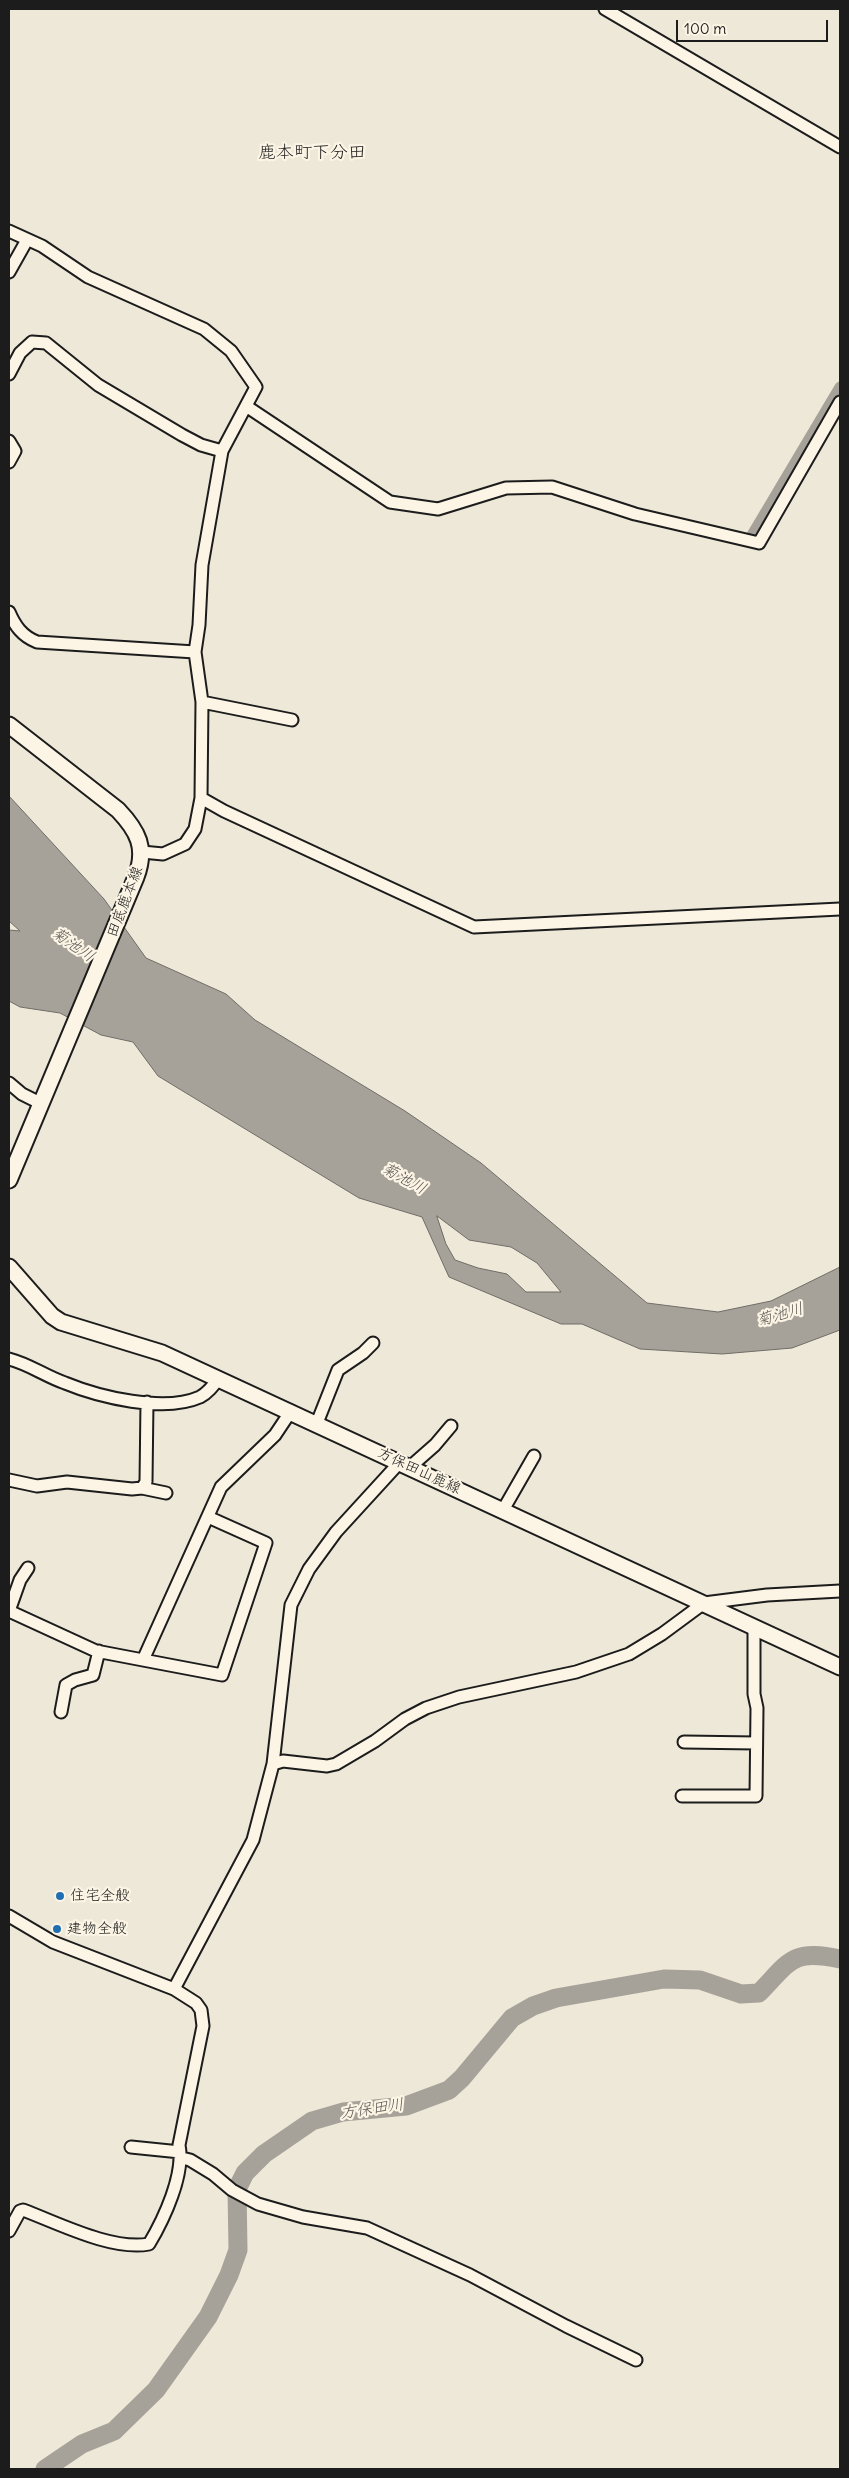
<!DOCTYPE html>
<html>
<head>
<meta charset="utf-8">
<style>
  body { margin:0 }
  #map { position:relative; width:849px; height:2478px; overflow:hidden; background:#eee8d9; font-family:Delius,sans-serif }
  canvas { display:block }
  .frame { position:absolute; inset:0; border:10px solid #1c1c1c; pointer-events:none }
  .scale { position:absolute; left:676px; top:20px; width:152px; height:22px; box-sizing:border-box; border:2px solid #1c1c1c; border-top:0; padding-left:6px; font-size:15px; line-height:18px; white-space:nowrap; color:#1c1c1c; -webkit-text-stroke:4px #fcf5e5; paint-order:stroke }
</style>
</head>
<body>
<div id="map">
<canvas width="849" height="2478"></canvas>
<div class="frame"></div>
<div class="scale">100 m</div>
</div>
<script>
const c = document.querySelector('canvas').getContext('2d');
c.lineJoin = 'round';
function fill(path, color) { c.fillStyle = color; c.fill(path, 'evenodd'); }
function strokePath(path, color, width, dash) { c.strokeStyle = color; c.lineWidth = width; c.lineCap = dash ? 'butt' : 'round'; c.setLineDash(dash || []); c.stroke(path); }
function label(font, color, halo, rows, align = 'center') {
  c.font = font + ' Delius,"Klee One",sans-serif'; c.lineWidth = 4.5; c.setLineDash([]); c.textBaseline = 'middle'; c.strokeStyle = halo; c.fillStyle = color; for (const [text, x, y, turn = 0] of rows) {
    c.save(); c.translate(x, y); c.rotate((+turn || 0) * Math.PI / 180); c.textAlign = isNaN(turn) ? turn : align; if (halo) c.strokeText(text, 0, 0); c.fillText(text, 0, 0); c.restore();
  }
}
const water = new Path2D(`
  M9,796L104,899L146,958L226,994L255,1020L405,1111L481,1163L647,1303L718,1312L771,1301L840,1267V1330L792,1348L722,1354L640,1349L582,1324H561L449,1277L422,1217L359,1198L158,1076L133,1042L101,1035L60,1013L20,1007L9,1001V930L20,931L9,921ZM437,1216L469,1240L511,1247L537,1263L561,1292H526L507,1274L478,1268L455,1260L446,1244Z`);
fill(water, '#a7a299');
strokePath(water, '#6f6c67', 1);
strokePath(new Path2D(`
  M752,535L840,387`), '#a7a299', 11);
strokePath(new Path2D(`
  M45,2469L82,2444L114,2431L156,2390L208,2317L229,2275L238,2250L237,2189L245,2173L264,2154L312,2121L343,2112L406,2106L449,2090L462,2078L512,2018L533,2006L556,1998L664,1979L700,1980L741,1994L759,1993C791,1960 792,1949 840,1959`), '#a7a299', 19);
const street = new Path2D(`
  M605,9L840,147
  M9,231L42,246L88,277L204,329L231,351L256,387L222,451L202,565L199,625L195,652L202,702L201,798L195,829L185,844L163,854L142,852
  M9,272L27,240
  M9,374L20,353L32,342L46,343L98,385L182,435L201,445L222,451
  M246,406L390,502L438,509L506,488L552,487L635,514L759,543L840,402
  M9,441L15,451L9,462
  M9,612C15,626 22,636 37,642L195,652
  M202,702L292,720
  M201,798L224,811L474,927L840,909
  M9,1083L22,1094L42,1104
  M9,1359C29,1364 45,1376 65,1383C99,1397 164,1413 200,1397C208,1393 213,1386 219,1378
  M317,1423L338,1370L363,1353L373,1343
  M410,1467L435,1445L451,1426
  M9,1480L37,1486L67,1482L132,1489L142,1488L146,1482L147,1402
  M142,1488L166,1493
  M503,1510L534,1456
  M28,1568L20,1580L9,1611L96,1651L143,1660L221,1487L275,1435L291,1411
  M143,1660L222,1675L266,1543L208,1517
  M61,1712L66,1685L75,1680L93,1675L99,1651
  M684,1742L756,1743
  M273,1764L291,1605L309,1569L336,1532L400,1462
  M682,1796H756L757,1708L754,1694V1626
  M9,1916L53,1942L174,1989L196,2003L201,2010L203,2026L179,2145C185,2174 164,2219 149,2244C112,2251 58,2223 23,2210L20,2211L9,2231
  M174,1989L253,1840L273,1764L283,1761L327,1766L336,1764L375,1741L405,1719L426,1708L459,1697L576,1672L629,1654L662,1634L704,1603L767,1595L840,1591
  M131,2147L180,2152
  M182,2158L190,2160L213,2174L232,2190L258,2204L303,2217L367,2228L470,2275L566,2326L636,2360`);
const secondary = new Path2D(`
  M9,725L118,810C138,831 147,848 136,877L9,1180
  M9,1267L52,1316L61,1322L162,1353L840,1667`);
strokePath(street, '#1c1c1c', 15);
strokePath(secondary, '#1c1c1c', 19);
strokePath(street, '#fcf5e5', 11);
strokePath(secondary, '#fcf5e5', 15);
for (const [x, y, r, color] of [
  [60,1896,5,"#1f6fb2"],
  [57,1929,5,"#1f6fb2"]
]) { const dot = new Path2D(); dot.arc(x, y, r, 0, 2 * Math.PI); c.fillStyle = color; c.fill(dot); strokePath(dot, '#fcf5e5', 2); }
label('15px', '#1c1c1c', '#fcf5e5', [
  ["田底鹿本線",125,902,-69],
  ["方保田山鹿線",419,1471,25]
]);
label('15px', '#1c1c1c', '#fcf5e5', [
  ["住宅全般",70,1896],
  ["建物全般",67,1929]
], 'left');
label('italic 16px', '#5b5854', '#fcf5e5', [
  ["菊池川",73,945,35],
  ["菊池川",404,1179,29],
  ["菊池川",780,1315,-16],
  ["方保田川",372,2109,-8]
]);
label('18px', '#1c1c1c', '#fcf5e5', [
  ["鹿本町下分田",312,153]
]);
</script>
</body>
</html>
